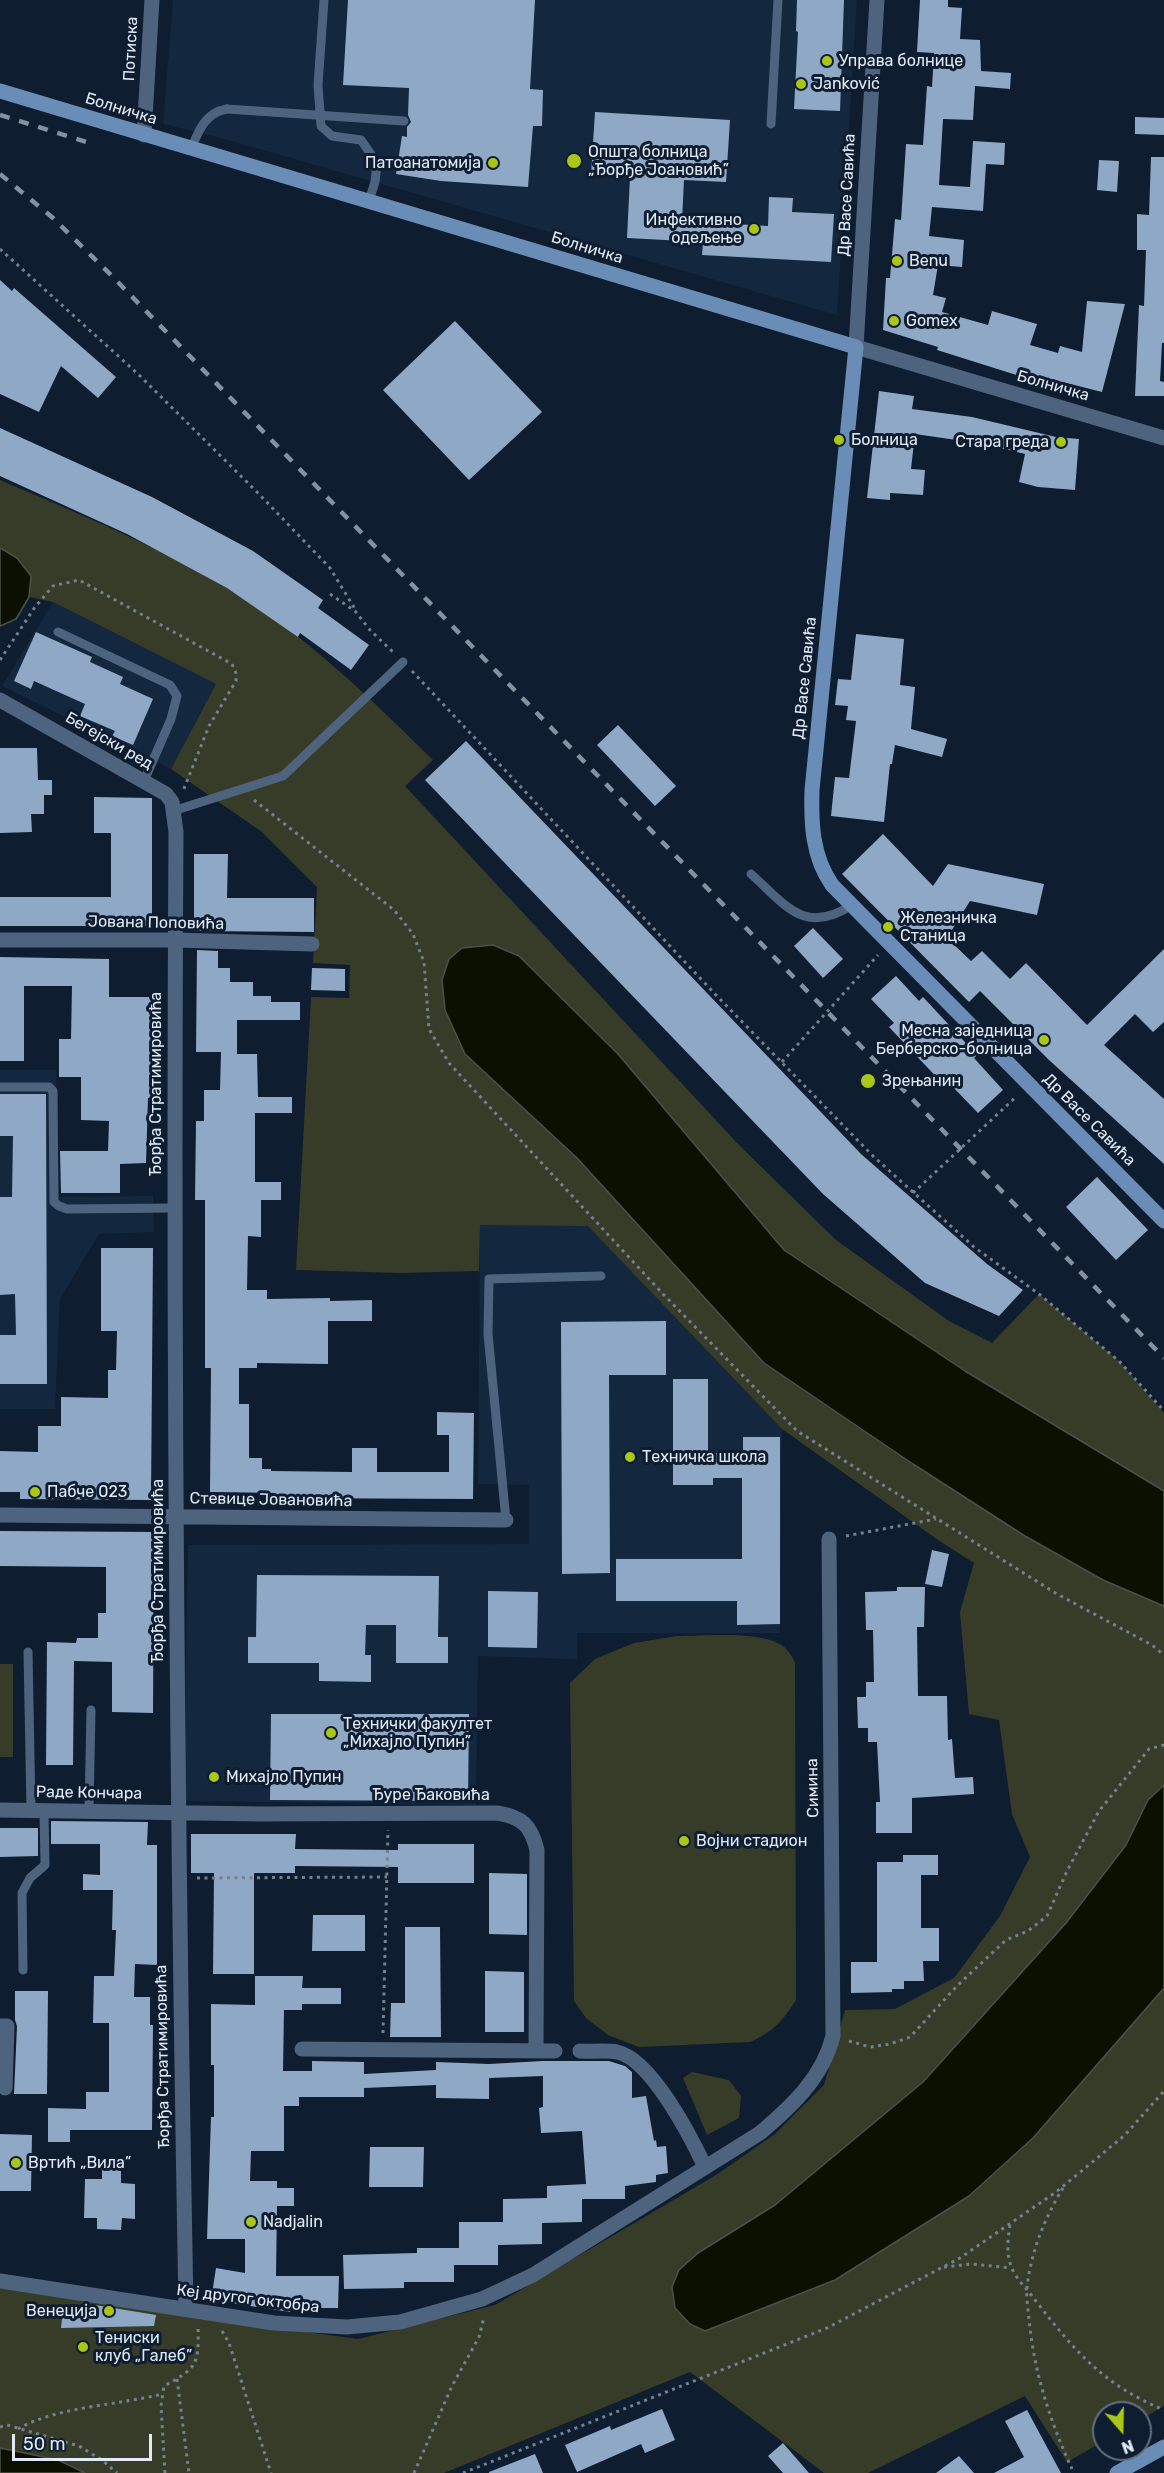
<!DOCTYPE html>
<html>
<head>
<meta charset="utf-8">
<style>
  body { margin:0 }
  #map { position:relative; width:1164px; height:2473px; overflow:hidden; background:#0e1d2f; font-family:Rubik,sans-serif }
  canvas { display:block }
  .north { position:absolute; left:1092px; top:2401px; width:60px; height:60px; box-sizing:border-box; background:#0e1d2f; border:2px solid #626f7f; border-radius:50%; rotate:160deg; font-size:16px; font-weight:700; line-height:24px; text-align:center; color:#e0eaf7 }
  .north::after { content:''; display:block; margin:auto; width:21px; height:27px; background:#aac718; clip-path:polygon(50% 0,100% 100%,50% 72%,0 100%) }
  .scale { position:absolute; left:12px; top:2434px; width:140px; height:27px; box-sizing:border-box; border:3px solid #e0eaf7; border-top:0; padding-left:8px; font-size:18px; line-height:21px; white-space:nowrap; color:#e0eaf7; -webkit-text-stroke:4px #0e1d2f; paint-order:stroke }
</style>
</head>
<body>
<div id="map">
<canvas width="1164" height="2473"></canvas>
<div class="north">N</div>
<div class="scale">50 m</div>
</div>
<script>
const c = document.querySelector('canvas').getContext('2d');
c.lineJoin = 'round';
function fill(path, color) { c.fillStyle = color; c.fill(path, 'evenodd'); }
function strokePath(path, color, width, dash) { c.strokeStyle = color; c.lineWidth = width; c.lineCap = dash ? 'butt' : 'round'; c.setLineDash(dash || []); c.stroke(path); }
function label(font, color, halo, rows, align = 'center') {
  c.font = font + ' Rubik,sans-serif'; c.lineWidth = 6; c.setLineDash([]); c.textBaseline = 'middle'; c.strokeStyle = halo; c.fillStyle = color; for (const [text, x, y, turn = 0] of rows) {
    c.save(); c.translate(x, y); c.rotate((+turn || 0) * Math.PI / 180); c.textAlign = isNaN(turn) ? turn : align; if (halo) c.strokeText(text, 0, 0); c.fillText(text, 0, 0); c.restore();
  }
}
fill(new Path2D(`
  M173,0H857L837,315L225,139L163,124Z
  M53,602L216,684L171,769L2,686Z
  M0,1070H56L59,1197L153,1196L154,1232L99,1234L60,1299L55,1409H0Z
  M480,1225H588L782,1429L780,1633H577V1659L478,1656L476,1805L184,1801L188,1545L529,1544V1485L478,1484Z`), '#13273e');
fill(new Path2D(`
  M0,480C77,513 155,545 227,588C305,634 369,697 433,760L405,786L739,1145L836,1240L949,1321L992,1343L1039,1294L1119,1361L1164,1413V1785L1148,1800L1126,1845L1066,1923L923,2082L775,2205L698,2253L679,2270L705,2331L835,2280L969,2196L1033,2138L1164,1988V2406L1140,2420V2413H1104V2441L1067,2462L1025,2396L868,2473H824L690,2372L444,2473H85L80,2470L0,2448V2281L255,2325L358,2339L495,2305L716,2175L775,2134L824,2085L845,2010L895,2009L954,1978L1000,1916L1030,1857L1012,1814L999,1720L969,1714L960,1612L974,1563L938,1540L782,1429L588,1226L480,1225L479,1271L400,1273L296,1270L311,997L349,998L350,965L313,963L317,887L262,832L171,769L216,684L53,602L29,597C31,567 25,563 0,548Z
  M677,1636C706,1636 755,1631 780,1644C787,1648 791,1655 795,1662L796,2000C782,2022 774,2031 750,2042L639,2047L608,2035L586,2018L574,2001L570,1683L595,1659L634,1643Z
  M0,1664H13V1757H0Z
  M692,2072L729,2080L741,2096L739,2118L707,2135L683,2078Z`), '#373c29');
const water = new Path2D(`
  M0,548L17,558L31,576L29,597L16,619L0,626Z
  M493,945L519,956L618,1054L784,1250L965,1371L1164,1491V1606L1103,1580L1025,1536L913,1464L764,1363L577,1158L465,1054L445,1010L442,980L449,959L462,948Z
  M1164,1785V1988L1033,2138L969,2196L835,2280L705,2331L690,2324L675,2308L672,2287L679,2270L698,2253L775,2205L923,2082L1066,1923L1126,1845L1148,1800Z
  M0,2448L58,2460L85,2473H0Z`);
fill(water, '#0b1000');
strokePath(water, '#4b514a', 1.5);
fill(new Path2D(`
  M348,0H535L530,89L543,90L542,126H533L528,187L441,181L396,174L402,136L407,137V127L411,122L408,115L409,88L343,85Z
  M797,0H844L840,111L794,109L798,32L796,31Z
  M920,0H948V7L962,8L960,39L980,40L981,71L1011,73L1010,89L975,86L973,120L943,119L939,185L970,187L973,141L1005,143L1004,165L986,164L983,211L932,207L929,236L964,240L962,267L938,265L933,295L946,298L942,312L988,325L992,311L1037,324L1030,345L1058,353L1060,346L1082,352L1087,301L1125,304L1102,392L1027,373L1026,378L937,350L938,347L883,330L886,278H890L895,219L901,220L906,144L923,145L927,86L932,87L934,53L917,52Z
  M595,112L730,120L726,182L684,180L682,221L768,226L769,197L793,198L792,212L834,214L831,262L702,255L703,242L627,238L630,177L591,175Z
  M1135,117L1164,118V135L1135,134Z
  M1151,157H1164V343H1162L1160,381L1164,382V396H1135L1139,305L1144,306L1146,250H1137V214L1149,215Z
  M1099,160L1119,161L1117,192L1097,190Z
  M0,280L12,291L14,288L116,377L98,398L61,366L39,412L0,394Z
  M455,321L542,412L469,480L383,390Z
  M879,391L914,396L912,409L972,417L1056,437L1079,439L1075,490L1038,487L1019,482L1025,454L984,444L915,434L911,469L925,470L923,495L890,493V500L867,498Z
  M0,428L152,497L253,551L323,600L318,608L369,645L351,670L300,633L298,637L227,588L127,534L0,476Z
  M36,632L92,657L90,662L123,677L120,684L153,699L133,745L112,736L115,731L80,716L85,704L34,681L31,689L14,681Z
  M856,634L904,639L900,685L915,687L911,729L947,739L942,757L895,745L892,764H890L884,822L831,816L835,777L849,778L856,721L846,720L848,706L835,705L838,679L851,680Z
  M618,725L676,786L655,806L597,745Z
  M466,741L861,1154L987,1264L1023,1290L999,1316L925,1283L823,1194L425,780Z
  M0,748H37L38,780H52V795H44V814H31L32,832L0,833Z
  M94,797L152,798V926H0V897H111V833H94Z
  M883,834L933,886L948,864L1044,884L1037,915L970,901L947,938L971,961L982,951L1010,979L1026,963L1087,1025L1164,949V1022L1153,1032L1135,1014L1104,1045L1164,1099V1164L1049,1060L980,991L969,1002L842,874Z
  M194,854H228L227,898H314V932L194,931Z
  M813,928L843,959L823,978L794,946Z
  M197,950L218,951V968H230V982H253V996H271V1002H300V1020H237V1054H257L258,1097H292V1113H255V1182H281V1200H261V1237L248,1236L247,1290H267V1299L330,1298V1301L372,1300V1321H328V1364L257,1363V1368H239V1404H249V1458H262V1469H271V1471L352,1472V1448H377V1472H449V1435H437V1412L474,1413L473,1499L275,1498V1493L210,1492L211,1368H205V1200H195L196,1121H204V1090H220L221,1052H196Z
  M0,957L109,959V997H151V1098H148L146,1163L120,1164V1193H61L60,1151H108L109,1121L81,1120V1077H59V1039H71L72,986H24V1061H0Z
  M312,968L345,969V991L311,990Z
  M896,976L919,1001L923,997L977,1055L974,1058L1003,1090L978,1113L949,1083L945,1086L889,1027L894,1023L871,999Z
  M0,1094H46L47,1384H0V1335H16L15,1294L0,1295V1197H12L13,1136H0Z
  M1097,1177L1148,1230L1116,1260L1066,1207Z
  M101,1248H153L151,1500L20,1499V1492H0V1451L38,1452V1426H61V1397L108,1398V1370H116L117,1331H101Z
  M666,1321V1375H609L610,1573L562,1574L561,1322Z
  M673,1379H708V1453H743V1437H780V1624L737,1625V1601H616V1559H742V1478H713V1485H673Z
  M0,1531L154,1532L153,1713L112,1712V1662L74,1661L73,1765H46L47,1642L76,1643L77,1638H98V1613H106V1567L0,1566Z
  M932,1550L949,1554L942,1587L925,1584Z
  M257,1575L439,1576L438,1637H448V1663H396V1625H366L365,1655H371V1682L319,1681V1663H248V1637H256Z
  M897,1587H925L924,1627H917L918,1696H947L948,1740L952,1739L955,1778L973,1777L974,1794L912,1798V1833H876V1802H880L877,1742H868V1728H858L857,1697H866V1682H874L873,1630H866L865,1592L897,1591Z
  M488,1591L538,1592L537,1648L488,1647Z
  M271,1714H469L468,1801L270,1800Z
  M51,1821L148,1822L147,1845H157V1965L135,1964L134,1997H150V2025H153L152,2130H70V2142H48V2108L86,2109V2092H109V2023H93L94,1976H114L116,1930H112L113,1890H83V1874L100,1875V1844H51Z
  M0,1828H38V1856L0,1857Z
  M191,1834H296L295,1849L398,1850V1844H474V1883H398V1867L295,1866V1873H254V1974H213L214,1873H191Z
  M903,1855H938V1875H921V1928H939V1961H923L924,1981H904V1989H892V1992L851,1993V1962H877V1862H903Z
  M489,1873L527,1874V1935L489,1934Z
  M313,1915H365V1951H312Z
  M405,1927H440L441,2037H390L391,2003H405Z
  M485,1971L524,1972V2032H485Z
  M255,1976H303L302,1988H341V2004H302V2010H284L283,2071H312V2061L364,2062V2074L436,2070V2062L489,2064L543,2061H609L625,2066L632,2072V2098L646,2096L654,2141L656,2140L657,2147L666,2146L668,2173L656,2175V2182L625,2186V2199H582V2222L542,2223V2244L498,2245V2265H454V2282H404V2288L344,2289L343,2255L417,2253V2248H459V2222H503V2199L547,2198V2186L586,2184L582,2131L541,2133L539,2108L543,2107V2076L489,2078V2099L436,2098V2085L364,2088V2097H299V2106H284V2151H251L250,2181H277V2188H294V2206H277L276,2276H339L338,2308H290V2312L211,2300L216,2268L245,2273V2239H207L211,2117H214V2065H211V2004L255,2005Z
  M15,1991H48L47,2094H14L17,2026L15,2020Z
  M0,2134L32,2135L31,2191H0Z
  M370,2147H424L423,2187H369Z
  M102,2162H121V2183L135,2184V2219L122,2218L121,2230L97,2229V2218H84L85,2179H102Z
  M95,2305L156,2315L154,2326L61,2328L63,2310L93,2311Z
  M662,2409L675,2440L645,2453L641,2444L577,2472L565,2445L610,2426L611,2430Z
  M1027,2410L1061,2473H994L1024,2457L1005,2421Z
  M783,2443L809,2473H783L768,2456Z
  M535,2454L543,2473H489V2472Z
  M959,2456L974,2473H936Z`), '#8fa8c5');
strokePath(new Path2D(`
  M0,249L138,374L257,492L330,568L355,609
  M330,594L355,611L370,630L395,654
  M0,660L35,607L53,586L79,580L232,664L236,673V681L209,726L183,791
  M412,671L715,994L874,1157L974,1247L1039,1294L1119,1361L1164,1411
  M254,800L394,910L413,934L424,962L429,1029L449,1063L663,1294L797,1431L1057,1594L1152,1645L1164,1655
  M782,1062L878,955
  M913,1193L1017,1096
  M846,1536L936,1519
  M197,1878L387,1877
  M383,2033L388,1830
  M849,2041L870,2047L890,2044L910,2037L958,1985L1006,1940L1028,1931L1047,1916L1067,1871L1099,1811L1149,1749L1164,1745
  M1063,2188C1045,2217 1031,2252 1027,2287C1026,2297 1028,2309 1029,2319C1034,2372 1050,2421 1072,2469
  M1010,2225C1008,2239 1006,2252 1011,2266C1015,2278 1028,2290 1035,2300C1075,2351 1102,2384 1164,2410
  M944,2267L972,2264L1011,2268
  M222,2331L229,2343L271,2473
  M177,2379L189,2473
  M0,2427L7,2425L79,2446L102,2460L117,2473
  M18,2429C54,2407 120,2405 162,2394
  M165,2473L161,2406L164,2386C197,2368 199,2365 198,2327
  M414,2473L452,2386L479,2337L484,2317
  M463,2473L827,2328L960,2258L1056,2192L1125,2135L1164,2091`), '#748090', 3, [3, 4.5]);
strokePath(new Path2D(`
  M324,0L318,85L321,126L332,136L361,140L377,163L375,182L369,201
  M771,124L778,0
  M191,149C199,130 205,113 227,109
  M58,632L170,685L177,696L171,719L144,781
  M173,811L283,776L403,662
  M751,874C786,905 804,936 852,905
  M0,1087H49L53,1091L54,1202L59,1206L67,1209L173,1208
  M506,1520L488,1334L489,1279L601,1276
  M28,1652L31,1810
  M89,1811L91,1710
  M23,1970L22,1893L30,1878L45,1865L44,1811`), '#4e647e', 9);
strokePath(new Path2D(`
  M877,0L856,347L1164,438
  M144,135L152,0
  M0,700L166,794L172,802L176,832C173,1324 177,1817 186,2309
  M0,940H175L312,944
  M0,1515L506,1520
  M0,1810L261,1814L497,1813C522,1817 531,1825 537,1850L536,2051
  M0,2026H7L5,2088
  M302,2049L555,2051
  M580,2051C592,2052 605,2050 617,2052C651,2059 691,2137 705,2167
  M0,2281L274,2323L347,2327L400,2322L482,2299L533,2275L760,2133C792,2106 823,2077 833,2036L829,1539`), '#4e647e', 15);
strokePath(new Path2D(`
  M0,91L856,347L812,790C811,823 812,856 832,885L1164,1221
  M1117,2473L1164,2447`), '#698db7', 15);
strokePath(new Path2D(`
  M0,115L93,144
  M0,174L53,218L109,273L1164,1358`), '#8591a0', 4.5, [10, 10]);
strokePath(new Path2D(`
  M227,109L404,121`), '#4e647e', 9);
for (const [x, y, r, color] of [
  [827,61,6,"#aac718"],
  [801,84,6,"#aac718"],
  [574,161,8,"#aac718"],
  [493,163,6,"#aac718"],
  [754,229,6,"#aac718"],
  [897,261,6,"#aac718"],
  [894,321,6,"#aac718"],
  [839,440,6,"#aac718"],
  [1061,442,6,"#aac718"],
  [888,927,6,"#aac718"],
  [1044,1040,6,"#aac718"],
  [868,1081,8,"#aac718"],
  [630,1457,6,"#aac718"],
  [35,1492,6,"#aac718"],
  [331,1733,6,"#aac718"],
  [214,1777,6,"#aac718"],
  [684,1841,6,"#aac718"],
  [16,2163,6,"#aac718"],
  [251,2222,6,"#aac718"],
  [109,2311,6,"#aac718"],
  [83,2347,6,"#aac718"]
]) { const dot = new Path2D(); dot.arc(x, y, r, 0, 2 * Math.PI); c.fillStyle = color; c.fill(dot); strokePath(dot, '#0e1d2f', 2); }
label('16px', '#e0eaf7', '#0e1d2f', [
  ["Потиска",131,49,-87],
  ["Болничка",121,109,17],
  ["Др Васе Савића",847,195,-87],
  ["Болничка",587,248,17],
  ["Болничка",1053,386,16],
  ["Др Васе Савића",805,678,-84],
  ["Бегејски ред",109,741,30],
  ["Јована Поповића",156,923,1],
  ["Ђорђа Стратимировића",156,1084,-90],
  ["Др Васе Савића",1089,1120,45],
  ["Стевице Јовановића",271,1500,1],
  ["Ђорђа Стратимировића",158,1571,-90],
  ["Симина",813,1788,-91],
  ["Раде Кончара",89,1793,1],
  ["Ђуре Ђаковића",431,1795],
  ["Ђорђа Стратимировића",163,2057,-91],
  ["Кеј другог октобра",248,2299,7]
]);
label('16px', '#e0eaf7', '#0e1d2f', [
  ["Управа болнице",839,61],
  ["Janković",813,84],
  ["Општа болница",588,152],
  ["„Ђорђе Јоановић”",588,170],
  ["Патоанатомија",481,163,"right"],
  ["Инфективно",742,220,"right"],
  ["одељење",742,238,"right"],
  ["Benu",909,261],
  ["Gomex",906,321],
  ["Болница",851,440],
  ["Стара греда",1049,442,"right"],
  ["Железничка",900,918],
  ["Станица",900,936],
  ["Месна заједница",1032,1031,"right"],
  ["Берберско-болница",1032,1049,"right"],
  ["Зрењанин",882,1081],
  ["Техничка школа",642,1457],
  ["Пабче 023",47,1492],
  ["Технички факултет",343,1724],
  ["„Михајло Пупин”",343,1742],
  ["Михајло Пупин",226,1777],
  ["Војни стадион",696,1841],
  ["Вртић „Вила”",28,2163],
  ["Nadjalin",263,2222],
  ["Венеција",97,2311,"right"],
  ["Тениски",95,2338],
  ["клуб „Галеб”",95,2356]
], 'left');
</script>
</body>
</html>
